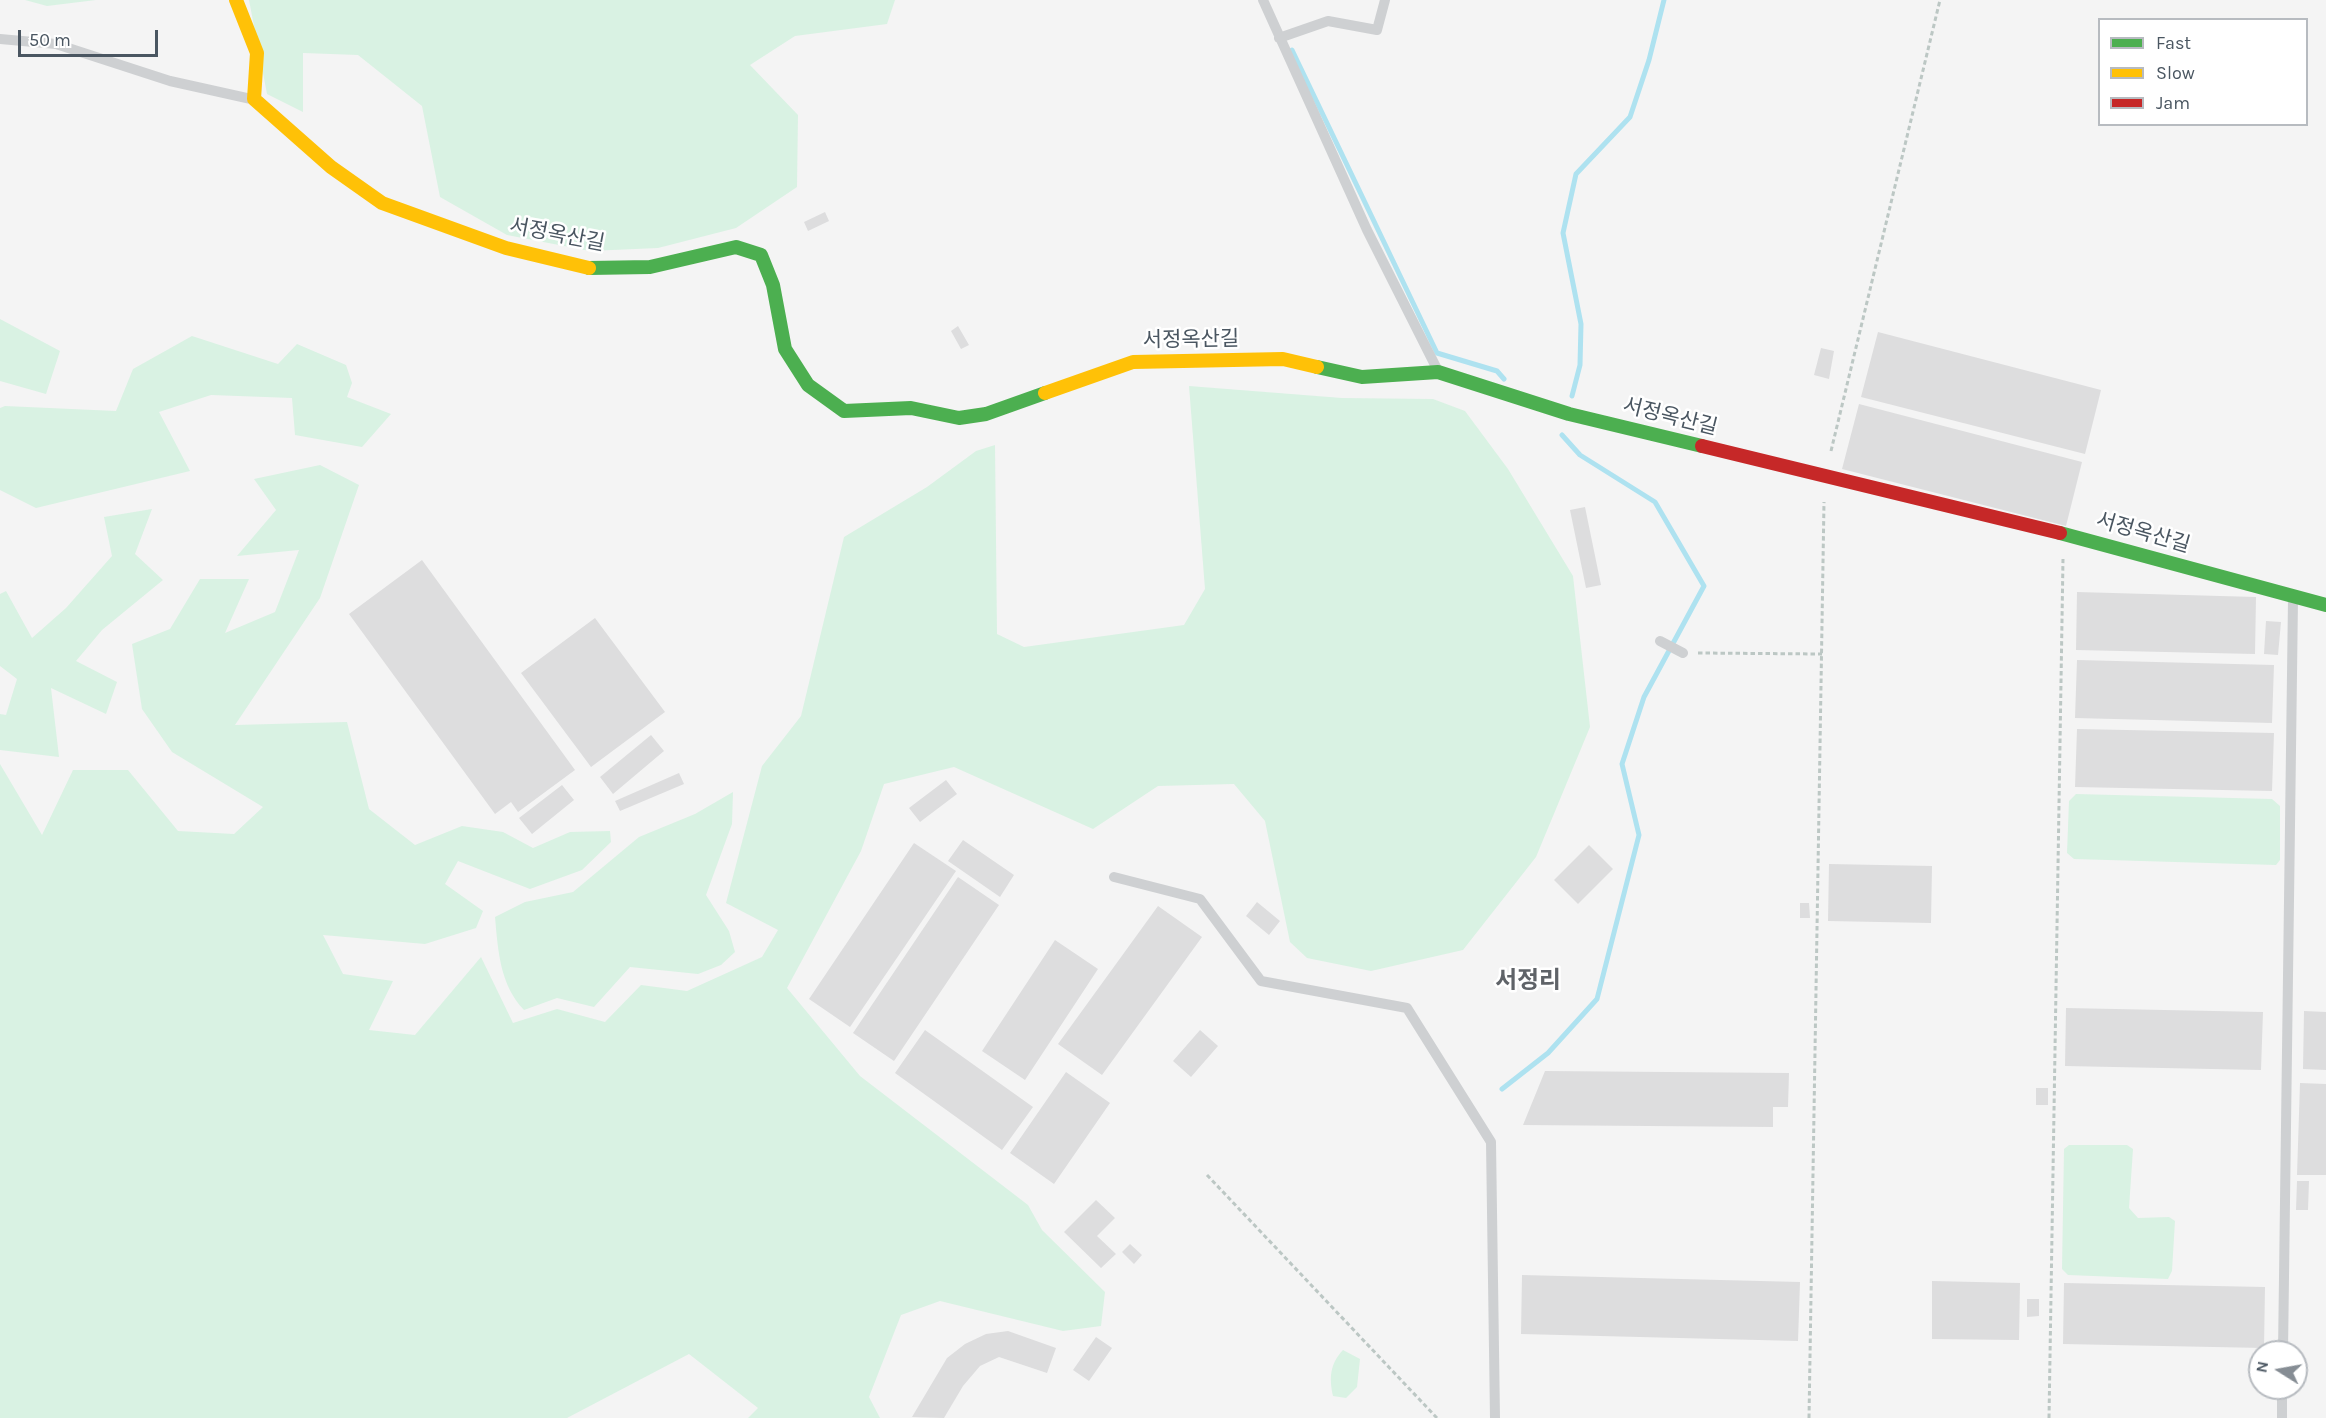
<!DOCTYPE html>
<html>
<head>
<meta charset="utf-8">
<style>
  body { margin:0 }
  #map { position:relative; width:2326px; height:1418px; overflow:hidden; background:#f4f4f4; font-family:Karla,sans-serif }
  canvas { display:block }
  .legend { position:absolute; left:2098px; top:18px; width:210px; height:108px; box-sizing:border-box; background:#fff; border:2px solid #b7bbc0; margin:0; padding:8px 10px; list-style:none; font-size:18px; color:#4a5661 }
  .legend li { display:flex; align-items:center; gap:12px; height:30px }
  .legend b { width:30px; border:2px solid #b7bbc0 }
  .north { position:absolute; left:2248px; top:1340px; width:60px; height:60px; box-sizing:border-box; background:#fff; border:2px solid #b7bbc0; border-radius:50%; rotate:281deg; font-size:16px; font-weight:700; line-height:24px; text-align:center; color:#4a5661 }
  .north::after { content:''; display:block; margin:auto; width:21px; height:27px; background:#868d94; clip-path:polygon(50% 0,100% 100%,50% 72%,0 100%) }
  .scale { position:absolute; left:18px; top:30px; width:140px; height:27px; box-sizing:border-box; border:3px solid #4a5661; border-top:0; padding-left:8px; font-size:18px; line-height:21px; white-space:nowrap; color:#4a5661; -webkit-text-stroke:4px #fff; paint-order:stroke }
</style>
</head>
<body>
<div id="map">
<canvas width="2326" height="1418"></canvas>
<ul class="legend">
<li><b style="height:8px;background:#4caf50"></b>Fast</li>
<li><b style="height:8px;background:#ffc107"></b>Slow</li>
<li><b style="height:8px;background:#c62828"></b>Jam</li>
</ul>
<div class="north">N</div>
<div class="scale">50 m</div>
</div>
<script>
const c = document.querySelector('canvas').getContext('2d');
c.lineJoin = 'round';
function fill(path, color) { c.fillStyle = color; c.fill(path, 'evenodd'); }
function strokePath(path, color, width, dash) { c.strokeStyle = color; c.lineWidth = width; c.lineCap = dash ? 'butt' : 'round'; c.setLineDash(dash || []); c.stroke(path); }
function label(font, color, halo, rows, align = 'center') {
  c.font = font + ' Karla,"Noto Sans KR",sans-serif'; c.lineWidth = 5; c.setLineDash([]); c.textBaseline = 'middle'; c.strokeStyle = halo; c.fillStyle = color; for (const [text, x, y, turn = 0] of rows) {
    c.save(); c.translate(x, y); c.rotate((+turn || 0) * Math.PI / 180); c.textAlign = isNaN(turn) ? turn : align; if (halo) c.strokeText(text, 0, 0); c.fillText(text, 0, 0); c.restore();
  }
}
fill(new Path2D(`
  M25,0H96L47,6Z
  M249,0H895L887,24L795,36L750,65L798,115L797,187L736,228L658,248L590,251L507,235L440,197L422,106L358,55L303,53V112L267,94Z
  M0,319L60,351L46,394L0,381Z
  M192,336L278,364L297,344L346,365L352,383L347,397L391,414L362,447L295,435L292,398L211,395L159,412L190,471L36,508L0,490V408L5,406L116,411L133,369Z
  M1189,386L1342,398L1433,399L1465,411L1508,469L1573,576L1590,727L1536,857L1463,950L1371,971L1307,958L1290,942L1265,821L1234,784L1158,786L1093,829L954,767L884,784L861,851L787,988L860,1076L1028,1205L1042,1230L1105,1292L1101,1326L1063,1331L940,1301L901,1315L869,1397L880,1418H748L758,1408L689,1354L567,1418H0V764L42,835L73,770H128L178,831L234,834L263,807L172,752L142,709L132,644L170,629L200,579H249L225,633L275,612L299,550L237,556L276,510L254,479L320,465L359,485L320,598L235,725L347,722L369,809L415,845L462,826L503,832L533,848L570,832L610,831L611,842L582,870L530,889L458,861L445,884L483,911L476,928L425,944L323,935L343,974L393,981L369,1030L415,1035L481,957L513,1023L557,1009L605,1022L641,985L687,991L762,957L778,930L726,903L762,766L801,716L844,537L927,487L976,451L995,445L997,634L1024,647L1184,625L1205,589Z
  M152,509L135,554L163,580L102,630L76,661L117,682L106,714L51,688L59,757L0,750V714L6,715L17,679L0,666V594L6,591L32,638L66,608L112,556L104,517Z
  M733,792L732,824L706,895L729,931L735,952L721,965L698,974L630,967L594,1007L557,998L524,1010C500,985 498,951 495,917L525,902L573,892L639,837L695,814Z
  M2076,794L2272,799L2280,806V860L2276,865L2074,859L2067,853L2069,801Z
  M2069,1145H2127L2133,1149L2129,1208L2138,1218L2169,1217L2175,1221L2172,1271L2168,1279L2068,1275L2062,1269L2064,1149Z
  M1343,1350L1360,1359L1357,1387L1346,1398L1333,1396C1329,1377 1330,1364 1343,1350Z`), '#d9f2e3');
strokePath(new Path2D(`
  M1292,50L1437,353L1497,371L1504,379
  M1572,396L1580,365L1581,324L1563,233L1576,174L1630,117L1649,60L1664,0
  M1502,1089L1548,1053L1597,999L1639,835L1622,764L1644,697L1704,586L1655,502L1580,455L1562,435`), '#aee2f0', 5);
fill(new Path2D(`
  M825,212L829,221L808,231L804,222Z
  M958,326L969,345L961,349L951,331Z
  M1878,332L2101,390L2085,454L1861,397Z
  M1821,348L1834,351L1829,379L1814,375Z
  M1859,404L2082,462L2066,526L1842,469Z
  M1585,507L1601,585L1586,588L1570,510Z
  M422,560L575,770L518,812L511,802L495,814L349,614Z
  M2077,592L2256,597L2255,654L2076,650Z
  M595,618L665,712L591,767L521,673Z
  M2266,621L2281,622L2278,655L2264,654Z
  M2077,660L2274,665L2272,723L2075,718Z
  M2077,729L2274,733L2272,791L2075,787Z
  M651,735L664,751L613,794L600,777Z
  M679,773L684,784L620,811L615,801Z
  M946,780L957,794L920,822L909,808Z
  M562,785L574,800L532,834L519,818Z
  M963,840L1014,875L1000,897L948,861Z
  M914,843L956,871L850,1027L809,999Z
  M1589,845L1613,869L1578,904L1554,880Z
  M1829,864L1932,866L1931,923L1828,921Z
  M958,877L999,905L894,1061L853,1033Z
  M1257,902L1280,921L1269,935L1246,916Z
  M1800,903H1809L1810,918H1800Z
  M1158,906L1202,937L1102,1075L1058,1044Z
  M1055,940L1098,969L1025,1080L982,1051Z
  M2066,1008L2263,1012L2261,1070L2065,1066Z
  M2304,1011L2326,1012V1070L2303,1069Z
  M925,1030L1033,1107L1002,1150L895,1073Z
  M1200,1030L1218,1046L1191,1077L1173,1061Z
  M1545,1071L1789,1073L1788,1107H1773V1127L1523,1125Z
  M1066,1072L1110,1103L1054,1184L1010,1153Z
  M2300,1083L2326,1084V1175H2297Z
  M2036,1088H2048V1105H2036Z
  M2297,1181H2309L2308,1210H2296Z
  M1096,1200L1115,1218L1097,1236L1116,1254L1101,1268L1064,1232Z
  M1130,1244L1142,1255L1134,1264L1122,1252Z
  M1522,1275L1800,1282L1798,1341L1521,1334Z
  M1932,1281L2020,1283L2019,1340L1932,1339Z
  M2064,1283L2265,1287L2264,1348L2063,1344Z
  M2027,1299H2039V1316L2027,1317Z
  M1008,1331L1056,1348L1047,1373L999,1357L980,1366L963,1386L944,1418L912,1417L947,1358L965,1344L986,1334Z
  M1096,1337L1112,1348L1089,1381L1073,1370Z`), '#ddddde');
strokePath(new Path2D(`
  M1831,451L1940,0
  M1698,653L1822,654
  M1207,1175L1437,1418
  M1809,1418L1824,502
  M2049,1418L2063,559`), '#bcc7c4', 3, [4.5, 3]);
strokePath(new Path2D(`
  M1263,0L1367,230L1437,369
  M1279,38L1328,21L1377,30L1385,0
  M0,39L56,44L170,81L251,99
  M1660,641L1683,653
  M1114,877L1200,899L1261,981L1407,1008L1491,1142L1495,1418
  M2283,1352L2293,599
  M2282,1418V1388`), '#ced0d2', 10);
strokePath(new Path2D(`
  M589,268L650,267L736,247L761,255L773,285L785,349L808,385L844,411L911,408L959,418L986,414L1045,393
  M1317,367L1362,377L1438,372L1569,414L1702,446
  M2060,533L2326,605`), '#4caf50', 14);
strokePath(new Path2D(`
  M236,0L257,53L254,99L331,167L382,203L506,248L589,268
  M1045,393L1133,362L1283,359L1317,367`), '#ffc107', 14);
strokePath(new Path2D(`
  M1702,446L2060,533`), '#c62828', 14);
label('21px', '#4a5661', '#fff', [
  ["서정옥산길",557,235,11],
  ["서정옥산길",1191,340,-1],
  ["서정옥산길",1670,417,14],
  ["서정옥산길",2143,533,16]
]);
label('bold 24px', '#5f6368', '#fff', [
  ["서정리",1528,981]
]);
</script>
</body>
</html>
